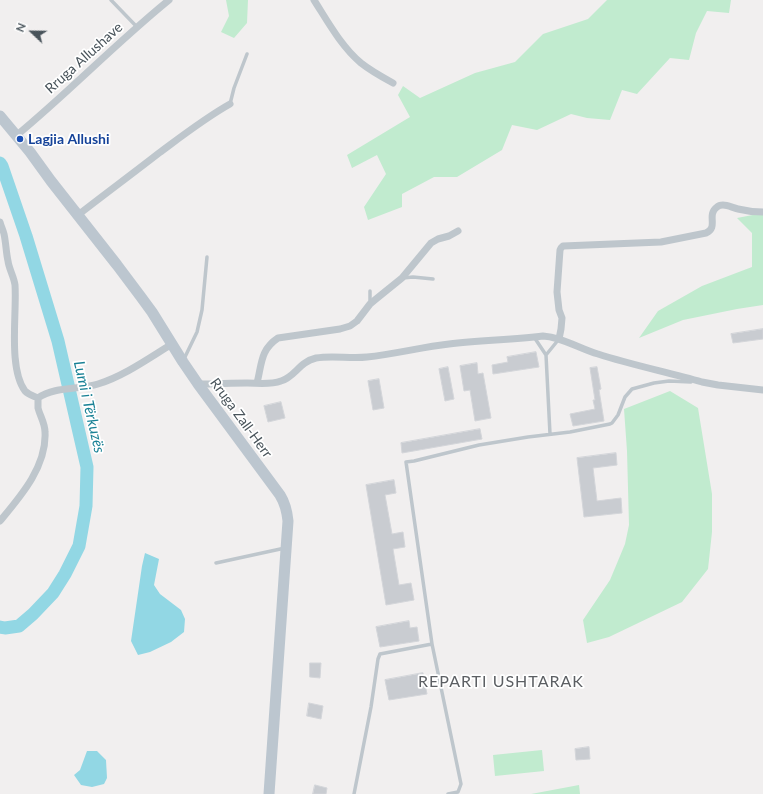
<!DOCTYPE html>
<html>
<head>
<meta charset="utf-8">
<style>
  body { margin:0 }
  #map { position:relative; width:763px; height:794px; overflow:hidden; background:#f1efef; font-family:Lato,sans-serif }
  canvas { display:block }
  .north { position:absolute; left:12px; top:12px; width:40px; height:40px; -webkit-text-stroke:3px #fff; paint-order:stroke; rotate:292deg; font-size:11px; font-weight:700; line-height:16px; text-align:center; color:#48535a }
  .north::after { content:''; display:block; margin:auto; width:14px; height:18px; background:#48535a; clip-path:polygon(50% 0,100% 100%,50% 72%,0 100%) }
</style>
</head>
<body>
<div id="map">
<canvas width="763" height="794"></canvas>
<div class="north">N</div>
</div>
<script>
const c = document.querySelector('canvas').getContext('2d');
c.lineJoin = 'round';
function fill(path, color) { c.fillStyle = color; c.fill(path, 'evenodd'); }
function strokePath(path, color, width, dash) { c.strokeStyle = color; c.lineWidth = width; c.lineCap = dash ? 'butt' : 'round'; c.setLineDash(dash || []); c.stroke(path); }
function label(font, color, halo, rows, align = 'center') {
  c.font = font + ' Lato,sans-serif'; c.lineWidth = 3.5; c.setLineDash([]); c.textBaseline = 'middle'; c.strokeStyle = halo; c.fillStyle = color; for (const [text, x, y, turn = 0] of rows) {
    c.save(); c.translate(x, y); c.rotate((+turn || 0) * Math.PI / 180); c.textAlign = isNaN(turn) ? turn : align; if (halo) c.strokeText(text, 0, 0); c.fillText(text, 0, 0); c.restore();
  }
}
fill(new Path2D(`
  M226,0H248L247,23L234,38L221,32L229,16Z
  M607,0H731L729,13L707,11L696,33L689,60L670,58L637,94L622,90L610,120L587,118L571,114L537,130L512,125L502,150L457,177H434L402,194V207L368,220L364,207L386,174L377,155L352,168L347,155L410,117L398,95L403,86L420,98L475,73L515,62L543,34L588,19Z
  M763,213V305L737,309L683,320L639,338L658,311L702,286L752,267V233L737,218Z
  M670,391L698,408L712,494V532L708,569L682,602L609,637L587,643L583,620L610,580L625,544L629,525L627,451L624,409Z
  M542,750L544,771L495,776L493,755Z
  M579,785L580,794H531Z`), '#c1ebcf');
fill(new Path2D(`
  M145,553L159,559L154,585L160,594L181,610L185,619L184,632L171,642L150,652L138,655L131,641L142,566Z
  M87,751H97L106,760L107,778L104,784L92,787L81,785L74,775L80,770Z`), '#92d7e4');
strokePath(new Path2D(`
  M0,163L2,166L26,236L58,341L87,467L86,506L79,546L65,574L53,593L33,614L19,626L5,628L0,627`), '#92d7e4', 13);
const building = new Path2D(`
  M763,329V339L733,343L731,334Z
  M536,352L539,367L493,374L492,365L508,362L507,357Z
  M477,363L478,374L483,373L491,418L475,421L470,390L464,391L460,366Z
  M448,367L454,399L445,401L439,369Z
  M597,367L601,389L599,390L604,421L573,426L570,414L595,409L593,400H595L590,368Z
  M379,379L384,408L373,410L368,381Z
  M281,402L285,418L268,422L264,406Z
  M480,429L482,439L402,453L401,443Z
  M616,453L617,465L593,468L597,501L621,498L622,513L584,517L577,458Z
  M394,480L396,493L385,495L392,534L403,532L405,547L393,549L399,585L411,583L414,600L386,605L366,485Z
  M409,621L410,628L417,627L419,641L380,647L376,627Z
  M310,663H321L320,678L310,677Z
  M423,673L427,694L389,700L385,680Z
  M309,703L323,706L321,719L307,716Z
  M589,747L590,759L576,760L575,749Z
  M315,785L327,788L326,794H313Z`);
fill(building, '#c9ccd1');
strokePath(building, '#d3d5d9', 1);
strokePath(new Path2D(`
  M111,0L137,27
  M230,104L234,88L247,54
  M403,278L413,277L433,279
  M370,291V303
  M534,337L546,355L550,434
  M546,355L559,339
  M184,359L197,332L202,310L207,257
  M216,563L285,548
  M432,644L461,784L458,792L448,794
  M354,794L371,707L378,659L380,654L432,644L406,462L414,461L479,445L528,437L570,432L610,424L612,423L618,415L625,397L632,389L654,383L669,381L691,382`), '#bec6cc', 3.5);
strokePath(new Path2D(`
  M314,0C328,22 341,46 361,63C371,71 382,77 393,83
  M17,135C69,92 116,43 169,0
  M78,215C105,194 132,174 159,153C182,136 205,118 230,104
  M0,222C1,226 3,230 4,234C6,243 6,252 8,261C9,269 14,277 15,285C17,313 8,368 25,391C29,395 34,396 38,398
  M559,339L561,329L562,318L559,310L557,292L560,250L561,248L563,246L661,242L706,233C719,227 706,215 717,207C719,205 721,205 723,205C728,205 733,208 738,209C746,211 754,212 763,212
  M257,383C262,364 260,350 278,338L340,329L350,326L357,321L370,304L376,299L402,278L431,243L438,239L449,236L458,231
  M198,384C215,384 231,383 247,383C258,383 270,385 281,381C295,377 299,362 316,358C333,355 350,359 367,357C395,354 422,347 449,344C480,340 512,340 543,336C562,337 580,349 598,354C632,365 667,372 702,382L718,385L763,390
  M38,398C55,386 79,390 98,384C124,376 149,358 172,344
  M0,521C21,496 47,466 45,432C45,423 40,416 38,408C38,405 38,401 38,398`), '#bec6cc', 7);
strokePath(new Path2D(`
  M0,116L30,152L51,181L117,265L141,297L152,312L183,362L198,384L280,495C285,503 287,511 288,521L269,794`), '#bcc6cf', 11);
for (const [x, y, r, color] of [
  [20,139,4,"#1a4fb4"]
]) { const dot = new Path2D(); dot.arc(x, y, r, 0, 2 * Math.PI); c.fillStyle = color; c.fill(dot); strokePath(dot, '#fff', 1.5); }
label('14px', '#48535a', '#fff', [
  ["Rruga Allushave",84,58,-42],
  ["Rruga Zall-Herr",241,418,54]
]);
label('bold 14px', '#164399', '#fff', [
  ["Lagjia Allushi",28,139]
], 'left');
label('italic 15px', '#198195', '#fff', [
  ["Lumi i Tërkuzës",89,407,77]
]);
c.letterSpacing = '1px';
label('16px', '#5c5f63', '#fff', [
  ["REPARTI USHTARAK",501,682]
]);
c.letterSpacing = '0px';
</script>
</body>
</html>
